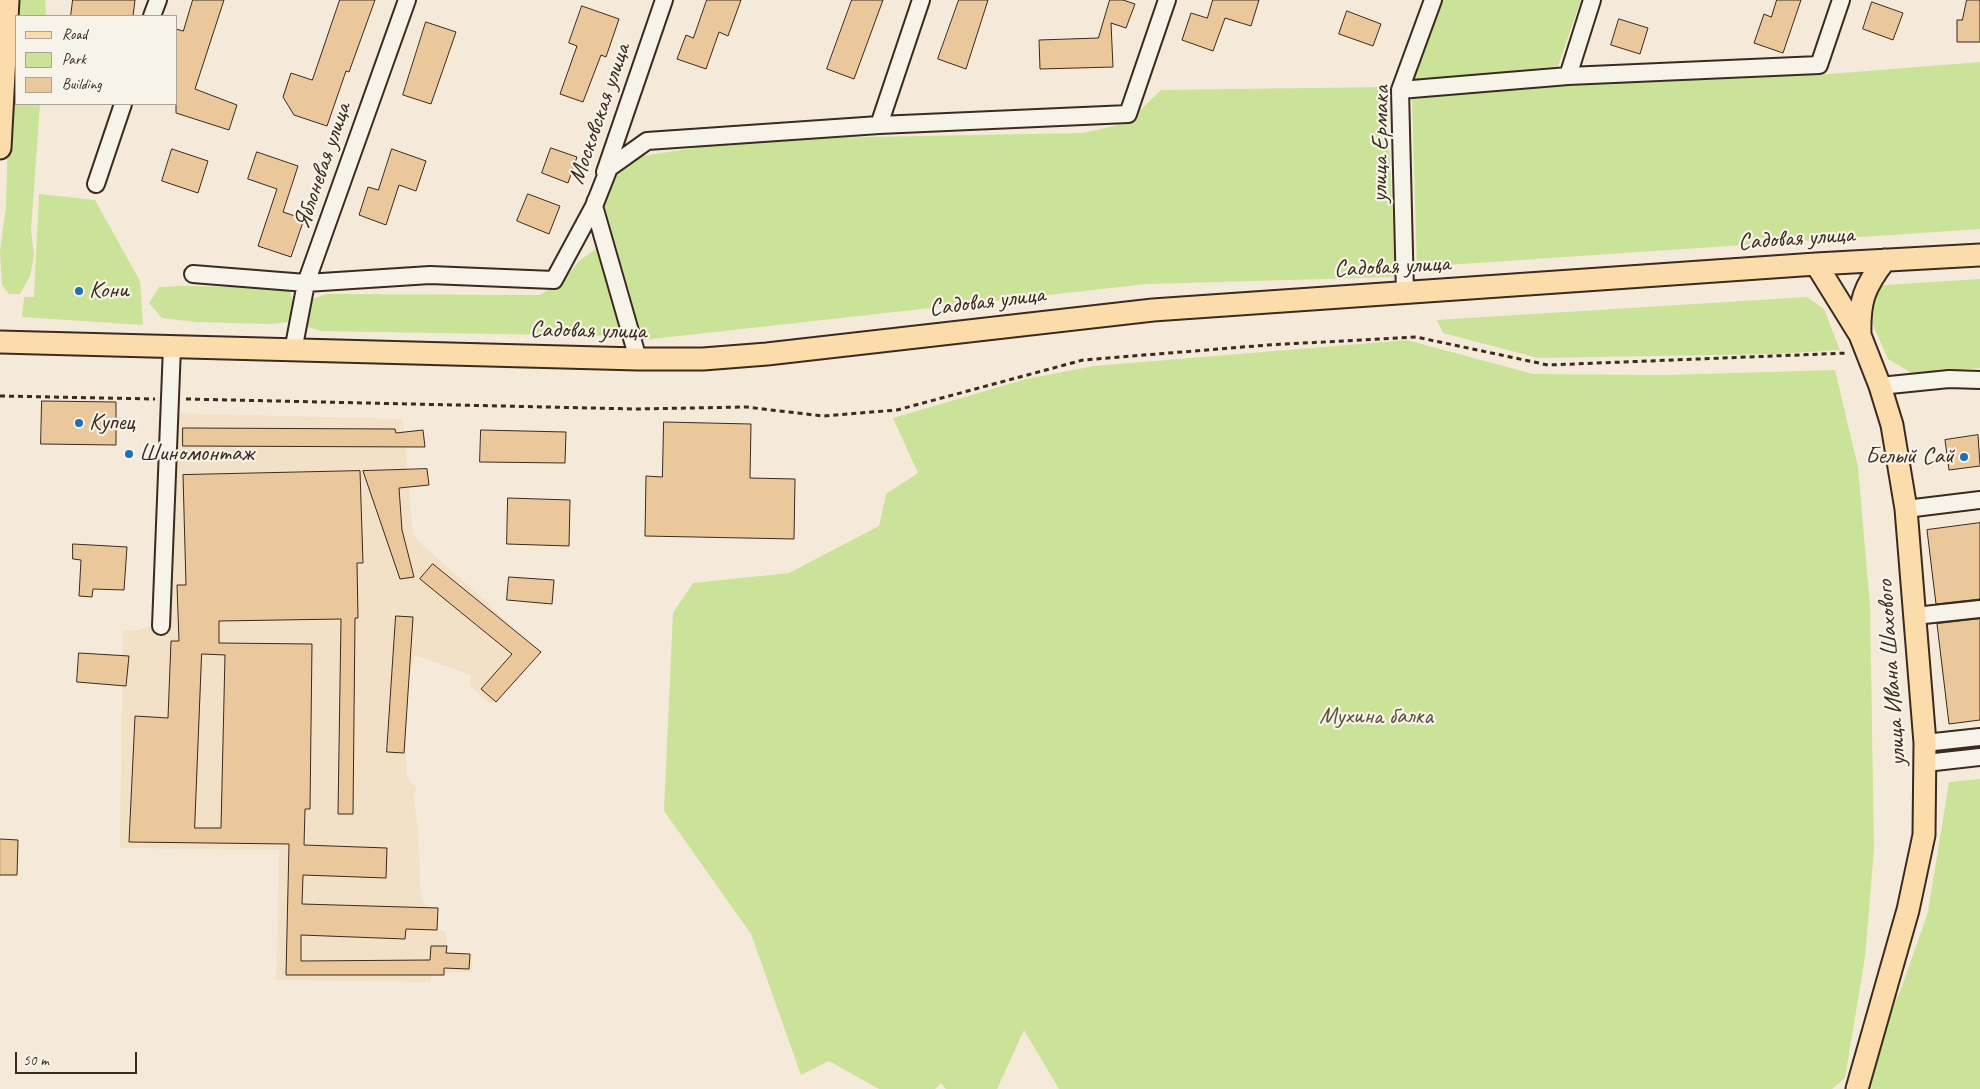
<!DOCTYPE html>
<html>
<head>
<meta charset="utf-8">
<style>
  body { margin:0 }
  #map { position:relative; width:1980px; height:1089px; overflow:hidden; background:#f5ead9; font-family:Caveat,sans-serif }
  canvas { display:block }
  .legend { position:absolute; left:15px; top:15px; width:162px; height:90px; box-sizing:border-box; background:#f7f3e8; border:1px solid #aca397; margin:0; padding:6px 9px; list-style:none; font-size:15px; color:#3b2a1e }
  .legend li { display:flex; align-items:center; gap:10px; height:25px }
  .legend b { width:25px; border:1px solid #aca397 }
  .scale { position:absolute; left:15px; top:1052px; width:122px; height:22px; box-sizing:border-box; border:2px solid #3b2a1e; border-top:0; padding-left:6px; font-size:15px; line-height:18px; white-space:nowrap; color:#3b2a1e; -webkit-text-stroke:4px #f7f3e8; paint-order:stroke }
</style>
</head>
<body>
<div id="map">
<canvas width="1980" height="1089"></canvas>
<ul class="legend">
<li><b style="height:6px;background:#fddcac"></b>Road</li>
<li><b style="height:14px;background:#cae399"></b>Park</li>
<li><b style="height:14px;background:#ebc79c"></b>Building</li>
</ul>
<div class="scale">50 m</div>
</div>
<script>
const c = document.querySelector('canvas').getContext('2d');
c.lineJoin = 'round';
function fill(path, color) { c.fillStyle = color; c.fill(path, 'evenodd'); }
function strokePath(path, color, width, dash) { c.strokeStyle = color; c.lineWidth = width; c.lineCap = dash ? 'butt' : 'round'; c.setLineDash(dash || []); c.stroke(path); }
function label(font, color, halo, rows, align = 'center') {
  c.font = font + ' Caveat,sans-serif'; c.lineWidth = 4.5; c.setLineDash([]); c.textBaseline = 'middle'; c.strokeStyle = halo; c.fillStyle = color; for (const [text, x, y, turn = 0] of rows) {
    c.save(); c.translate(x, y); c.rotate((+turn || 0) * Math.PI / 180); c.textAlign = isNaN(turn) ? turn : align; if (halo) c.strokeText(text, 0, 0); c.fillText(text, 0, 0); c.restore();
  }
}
fill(new Path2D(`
  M167,413L403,419L413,534L423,546L486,601L535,652L490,704L470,685L471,675L415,655L404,693L407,778L417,788L413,797L418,825L421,900L435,914L437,930L446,931L448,953L472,955V972L432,973L430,982L276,980L279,850L120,848L123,630H139L166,618Z`), '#f2e0c7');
fill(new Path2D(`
  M18,0H45L46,16H17Z
  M1442,0H1581L1558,66L1411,83Z
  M16,49V104H40L31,230L34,255L30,276L20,294H9L2,285L0,251L6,207L8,137Z
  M1980,62V229L1417,267L1412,99L1561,84L1829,74Z
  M1386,87L1396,277L1147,284L643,340L603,200L619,171L642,156L727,143L814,138L1083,133L1127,123L1161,90Z
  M39,194L95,200L140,281L143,325L22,317L24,297H34Z
  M596,249L613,285L625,326L613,336L321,331L304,326L305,311L312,299L327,294L540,295L564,280L580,260Z
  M1980,279V368L1913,374L1888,359L1873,325L1870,286Z
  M182,286L264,287L290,291L294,307L290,322L271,324L196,322L162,318L149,303L159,287Z
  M1807,297L1824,309L1840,350L1775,354L1538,358L1443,333L1437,320Z
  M1407,340L1533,374L1665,375L1835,370L1858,467L1870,606L1874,849L1865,957L1845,1078L1832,1089H1059L1024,1030L997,1089H946L941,1083L935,1089H879L829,1061L801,1075L751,934L664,811L673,613L693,583L789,573L879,526L886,494L918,473L893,418L1026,379L1094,366Z
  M1980,779V1089H1858L1859,1083L1901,989L1928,912L1949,782Z`), '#cae399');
const building = new Path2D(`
  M73,0H135L133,16H71Z
  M193,0H224L195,89L237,105L229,130L176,113V29L183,31Z
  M340,0H375L349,72L346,71L327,126L294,115L283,97L291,73L312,80Z
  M707,0H741L728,36L719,32L706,69L677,59L686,35L693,38Z
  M852,0H883L854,79L827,69Z
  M959,0H988L966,69L938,59Z
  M1110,0H1123L1135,4L1126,28L1111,23L1113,67L1040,69L1039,40L1098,38Z
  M1213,0H1259L1251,26L1225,18L1213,51L1182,40L1191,13L1207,18Z
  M1777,0H1801L1783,53L1754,43L1764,14L1771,17Z
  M1967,0H1980V42H1957V20H1962Z
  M1872,2L1903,13L1893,40L1863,29Z
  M582,6L619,19L606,57L601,55L583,102L560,94L577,46L569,43Z
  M1347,11L1381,24L1373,46L1339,34Z
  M1619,19L1648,28L1640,54L1611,45Z
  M426,22L456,32L431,104L403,95Z
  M551,148L577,157L568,183L542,173Z
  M172,149L208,161L198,193L162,181Z
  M392,149L426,161L416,191L399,185L386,225L359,215L368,187L378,190Z
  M257,152L298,166L283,212L304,219L291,257L258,246L277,189L248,179Z
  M528,194L560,206L549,234L517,221Z
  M42,401L116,402V445L41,444Z
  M664,422L751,424L750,478L795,479L794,539L645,536L646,476L662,477Z
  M183,428L395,429L396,433L423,430L425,447L183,446Z
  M481,430L566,432L565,463L480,462Z
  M1978,435L1980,466L1949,470L1945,440Z
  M427,469L429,485L399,488L402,530L414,577L400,579L363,471Z
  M360,471L363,563H357L358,618H355L353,814H338L341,619L219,621V643L312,644L310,809H305L304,845L387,848L386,878L303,875L302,904L438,908L437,930L406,929L405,939L301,935V961L430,960L431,946H447L446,953L470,954L469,969L444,968V975H286L289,844L129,842L135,716L168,718L171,641H179L177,585H186L183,475ZM202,654L225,655L221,828H195Z
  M508,498L570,500L569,546L507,544Z
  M1980,523V599L1936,604L1927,530Z
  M73,544L127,547L124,590L93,589L92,597L79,596L81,560L73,559Z
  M433,564L541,652L496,702L481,689L512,654L420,579Z
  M509,577L554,580L552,604L507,600Z
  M396,616L413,617L404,753L387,752Z
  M1980,619V720L1949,724L1937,624Z
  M79,653L129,656L126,686L77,682Z
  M0,839L18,840L17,875H0Z`);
fill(building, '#ebc79c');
strokePath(building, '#3b2a1e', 1);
const minor = new Path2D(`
  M152,16L158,0
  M1568,76L1592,0
  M1400,90L1568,76L1819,65L1841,0
  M879,125L921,0
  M605,172L664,0
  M96,184L123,104
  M596,200L594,206L638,359
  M193,274L306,283L430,275L554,280L594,206L609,168L647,141L879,125L1128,114L1167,0
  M1405,293L1400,90L1433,0
  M293,351L306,283L407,0
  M1880,386L1949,379L1980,380
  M1906,509L1980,500
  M1915,616L1980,609
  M161,626L172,347
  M1925,743L1980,737
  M1926,763L1980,757`);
const major = new Path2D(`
  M0,148L8,0
  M1816,264L1860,335L1880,386L1892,425L1906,509L1925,743L1924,835L1908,910L1857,1089
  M1860,335C1859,301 1864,287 1885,260
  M0,342L638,359H703L767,354L1153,310L1816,264L1980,255`);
strokePath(minor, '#3b2a1e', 20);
strokePath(major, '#3b2a1e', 25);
strokePath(new Path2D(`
  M0,396L155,399
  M186,399L637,409L746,407L823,416L897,410L1083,360L1268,345L1416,337L1548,365L1848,353`), '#3b2a1e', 3, [5, 4]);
strokePath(minor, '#f7f3e8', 16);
strokePath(major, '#fddcac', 21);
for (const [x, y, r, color] of [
  [79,291,5,"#1f6fb2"],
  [79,423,5,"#1f6fb2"],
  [129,454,5,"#1f6fb2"],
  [1964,457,5,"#1f6fb2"]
]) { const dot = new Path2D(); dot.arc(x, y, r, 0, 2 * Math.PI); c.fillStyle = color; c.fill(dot); strokePath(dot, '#f7f3e8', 2); }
label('24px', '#3b2a1e', '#f7f3e8', [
  ["Московская улица",600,114,-71],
  ["улица Ермака",1381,144,-89],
  ["Яблоневая улица",323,166,-71],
  ["Садовая улица",1796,239,-4],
  ["Садовая улица",1392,267,-3],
  ["Садовая улица",987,302,-7],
  ["Садовая улица",588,331,1],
  ["улица Ивана Шахового",1892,673,-94]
]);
label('24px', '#3b2a1e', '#f7f3e8', [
  ["Кони",89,291],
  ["Купец",89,423],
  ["Шиномонтаж",139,454],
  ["Белый Сай",1954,457,"right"]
], 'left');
label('24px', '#584f37', '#f7f3e8', [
  ["Мухина балка",1376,717]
]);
</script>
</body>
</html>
